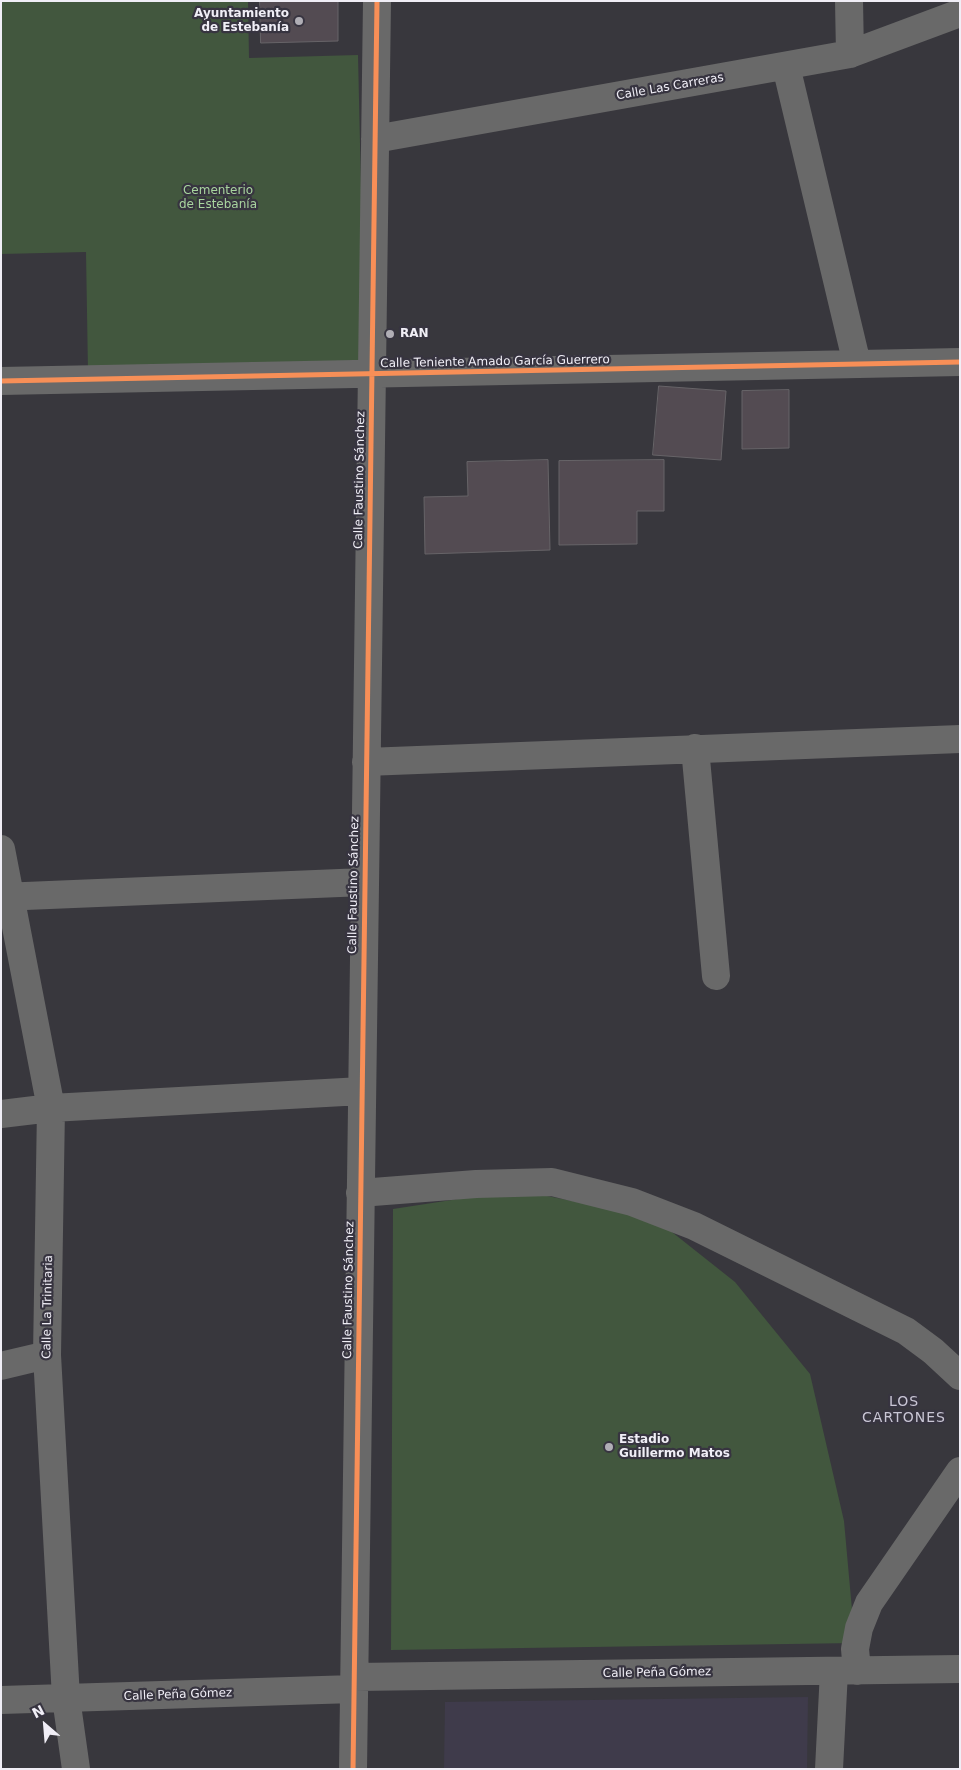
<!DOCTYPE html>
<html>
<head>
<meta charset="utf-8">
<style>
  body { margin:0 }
  #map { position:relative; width:961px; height:1770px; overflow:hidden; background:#38373d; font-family:"DejaVu Sans",sans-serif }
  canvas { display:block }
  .frame { position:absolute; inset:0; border:2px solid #f0eef6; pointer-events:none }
  .north { position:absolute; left:20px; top:1700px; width:50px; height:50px; -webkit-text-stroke:4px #373440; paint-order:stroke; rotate:333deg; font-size:14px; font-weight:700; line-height:20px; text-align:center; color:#f0eef6 }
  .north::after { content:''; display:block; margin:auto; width:18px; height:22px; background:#f0eef6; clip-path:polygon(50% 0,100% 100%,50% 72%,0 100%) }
</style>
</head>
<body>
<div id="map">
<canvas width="961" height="1770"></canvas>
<div class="frame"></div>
<div class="north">N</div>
</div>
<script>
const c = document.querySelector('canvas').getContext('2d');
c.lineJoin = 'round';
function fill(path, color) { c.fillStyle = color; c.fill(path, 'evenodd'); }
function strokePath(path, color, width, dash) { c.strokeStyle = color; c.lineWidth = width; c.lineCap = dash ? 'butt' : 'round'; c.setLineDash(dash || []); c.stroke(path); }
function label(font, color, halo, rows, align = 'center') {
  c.font = font + ' "DejaVu Sans",sans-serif'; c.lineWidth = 4.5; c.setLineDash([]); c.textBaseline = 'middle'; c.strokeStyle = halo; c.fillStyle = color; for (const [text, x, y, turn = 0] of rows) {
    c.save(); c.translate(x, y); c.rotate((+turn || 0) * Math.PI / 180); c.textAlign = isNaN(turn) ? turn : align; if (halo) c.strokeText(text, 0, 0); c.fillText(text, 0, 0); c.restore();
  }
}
fill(new Path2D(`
  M808,1697L807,1769H444L445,1702Z`), '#3f3b4b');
fill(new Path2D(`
  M1,1H248L249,58L358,55L365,365L88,372L86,252L1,254Z
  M517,1190L653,1217L735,1282L810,1374L844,1521L855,1643L391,1650L393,1209Z`), '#42573e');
const building = new Path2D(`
  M260,1H338V41L261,43Z
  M659,386L726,391L721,460L653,455Z
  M789,390V448L742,449V391Z
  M548,460L550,550L425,554L424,497L468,496L467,462Z
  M664,460V511H637V544L559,545V461Z`);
fill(building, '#534b52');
strokePath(building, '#676468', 1);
strokePath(new Path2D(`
  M849,1L850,54
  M786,66L857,364
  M375,139L850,54L960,13
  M1,381L960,362
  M695,748L716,976
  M366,762L960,739
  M1,849L51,1108L47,1355L66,1698L76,1769
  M1,897L364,882
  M1,1114L51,1108L362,1091
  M360,1193L476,1184L552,1182L632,1202L694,1226L906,1331L933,1351L960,1376
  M1,1366L47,1355
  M857,1671L855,1649L859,1628L869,1603L960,1471
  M355,1677L960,1669
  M1,1700L354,1689
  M353,1769L377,1
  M829,1769L834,1671`), '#696969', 28);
strokePath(new Path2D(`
  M1,381L960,362
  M353,1769L377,1`), '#f78f57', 5);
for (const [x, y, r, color] of [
  [299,21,5,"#b0aeb5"],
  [390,334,5,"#b0aeb5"],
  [609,1447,5,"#b0aeb5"]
]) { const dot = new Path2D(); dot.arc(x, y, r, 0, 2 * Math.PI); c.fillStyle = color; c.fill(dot); strokePath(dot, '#373440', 2); }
label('bold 12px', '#f0eef6', '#373440', [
  ["Ayuntamiento",289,14,"right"],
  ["de Estebanía",289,28,"right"],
  ["RAN",400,334],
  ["Estadio",619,1440],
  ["Guillermo Matos",619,1454]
], 'left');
label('12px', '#f0eef6', '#373440', [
  ["Calle Las Carreras",670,87,-10],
  ["Calle Teniente Amado García Guerrero",495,362,-1],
  ["Calle Faustino Sánchez",360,480,-89],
  ["Calle Faustino Sánchez",354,885,-89],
  ["Calle Faustino Sánchez",349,1290,-89],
  ["Calle La Trinitaria",48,1307,-89],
  ["Calle Peña Gómez",657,1673,-1],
  ["Calle Peña Gómez",178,1695,-2]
]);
label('12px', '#a8d49e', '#373440', [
  ["Cementerio",218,191],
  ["de Estebanía",218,205]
]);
c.letterSpacing = '1px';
label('14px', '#c9c6d5', '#373440', [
  ["LOS",904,1402],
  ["CARTONES",904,1418]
]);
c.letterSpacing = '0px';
</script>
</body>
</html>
